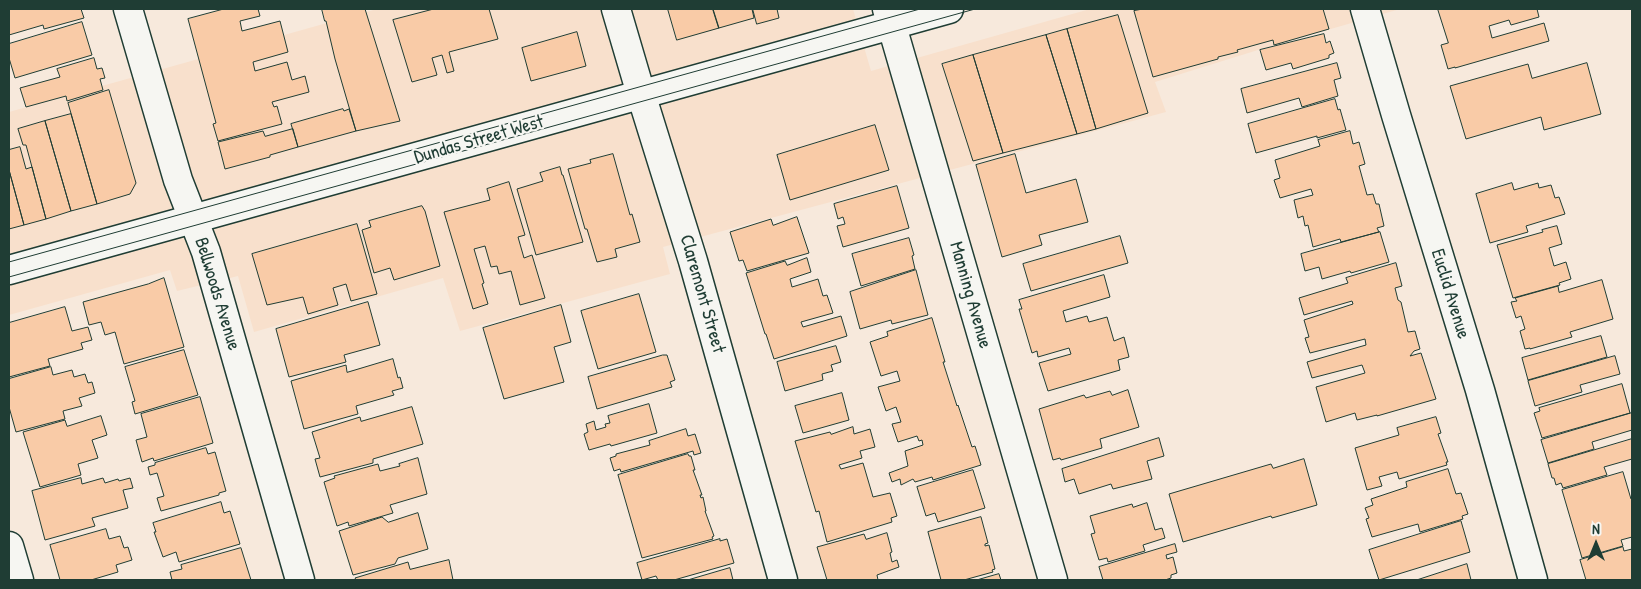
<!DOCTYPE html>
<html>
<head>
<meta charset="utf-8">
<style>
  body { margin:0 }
  #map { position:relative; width:1641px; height:589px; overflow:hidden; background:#f7e9dc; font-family:"Patrick Hand",sans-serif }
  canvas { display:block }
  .frame { position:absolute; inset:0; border:10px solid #1f3d34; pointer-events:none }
  .north { position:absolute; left:1571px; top:519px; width:50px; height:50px; -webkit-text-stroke:4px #f6f6f2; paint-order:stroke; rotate:0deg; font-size:14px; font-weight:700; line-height:20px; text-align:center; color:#1f3d34 }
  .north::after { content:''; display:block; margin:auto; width:18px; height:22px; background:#1f3d34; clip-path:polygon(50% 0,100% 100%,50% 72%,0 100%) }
</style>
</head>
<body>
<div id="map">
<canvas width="1641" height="589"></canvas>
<div class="frame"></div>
<div class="north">N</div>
</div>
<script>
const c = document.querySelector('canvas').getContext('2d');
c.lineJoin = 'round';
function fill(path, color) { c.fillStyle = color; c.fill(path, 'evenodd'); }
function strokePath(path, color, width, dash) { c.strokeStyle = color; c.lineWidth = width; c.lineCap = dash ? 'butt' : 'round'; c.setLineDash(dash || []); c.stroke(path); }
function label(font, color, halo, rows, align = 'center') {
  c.font = font + ' "Patrick Hand",sans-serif'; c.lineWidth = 4.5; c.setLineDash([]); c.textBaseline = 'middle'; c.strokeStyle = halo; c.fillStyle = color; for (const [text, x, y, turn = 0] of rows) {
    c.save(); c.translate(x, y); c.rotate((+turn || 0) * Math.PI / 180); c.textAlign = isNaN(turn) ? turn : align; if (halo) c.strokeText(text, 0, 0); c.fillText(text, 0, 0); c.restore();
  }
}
fill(new Path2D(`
  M377,9H853L871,71L1090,9H1400L1258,50L1155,82L1166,112L663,247L670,274L460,331L443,278L254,332L238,276L177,291L170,270L9,315V112Z`), '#f8e0cc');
const building = new Path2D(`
  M9,9H81L84,18L44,29L43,25L9,35Z
  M224,9H258L260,16L240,21L242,31L280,21L288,52L253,62L255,71L287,62L292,80L305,76L309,92L272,102L274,107L277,106L282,124L218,141L213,124L216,123L188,19Z
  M322,9H365L400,121L356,131L335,59L326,21H325Z
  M434,9H489L498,39L449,52L454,71L447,73L442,55L432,58L437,75L412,82L393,20Z
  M668,9H713L719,28L677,40Z
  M713,9H752L754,18L719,28Z
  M753,9H777L779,18L757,24Z
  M1143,9H1323L1329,29L1274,45L1273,40L1237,50L1238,52L1218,57V59L1153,77L1134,11Z
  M1438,9H1537L1539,17L1511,25L1509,20L1489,26L1492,38L1544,23L1549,41L1455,68V67L1448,69L1441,45L1448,43Z
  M1118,15L1148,113L1096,129L1067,29Z
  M82,22L92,55L15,78L9,58V44Z
  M1067,29L1096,129L1077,134L1046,35Z
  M577,32L586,66L531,81L522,48Z
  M1324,34L1326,43L1330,41L1334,53L1329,55V58L1293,69L1291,63L1266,70L1260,50Z
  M1046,35L1077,134L1003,153L973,55Z
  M973,55L1003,153L973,161L942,64Z
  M94,58L97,69L102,68L105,78L100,79L103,90L67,101L66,96L26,107L20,88L60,77L57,69Z
  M1337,63L1341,78L1334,80L1338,96L1302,107L1299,98L1247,113L1241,89Z
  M1587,63L1601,114L1544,130L1541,117L1466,139L1450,86L1528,64L1532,78Z
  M109,90L136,183L130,194L97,204L68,103Z
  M1335,99L1338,110L1340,109L1346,130L1317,138V136L1256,153L1248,124Z
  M343,109L344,111L349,109L356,131L298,147L291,124Z
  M71,114L97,204L71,211L45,121Z
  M45,121L71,211L46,219L26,145H23L18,129Z
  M875,125L889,170L790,200L777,155Z
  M293,129L298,147L270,155V157L225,169L218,142L263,131L265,136Z
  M1350,131L1353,144L1359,142L1365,164L1359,166L1367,195L1373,194L1376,204H1379L1384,226L1377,228L1379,232L1341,242L1340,239L1313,247L1308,225L1305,226L1303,216L1298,218L1294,200L1313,195L1311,189L1280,198L1274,180L1280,178L1275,160L1320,146L1318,140Z
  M20,147L26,169L32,167L46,219L24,225L9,170V150Z
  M613,154L630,215L632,214L640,242L615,249L617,257L597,262L587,229H585L568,169L591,163L590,160Z
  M1015,154L1026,193L1076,179L1088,222L1039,235L1042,245L1002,257L976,165Z
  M560,167L562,175H563L583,242L536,255L517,189L543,181L540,173Z
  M9,170L24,225L9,229Z
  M509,182L525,235L518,237L524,258L532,255L545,298L520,305L511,271L499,274L497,266L491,267L485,246L474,249L484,283L482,284L488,304L473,309L444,212L490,200L487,189Z
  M1512,183L1514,190L1538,183L1539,188L1551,185L1555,198L1559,197L1565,214L1526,226L1528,232L1490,243L1476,194Z
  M897,186L909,228L843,247L837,226L845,224L843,217L838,219L834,204Z
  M422,206L425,211L440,266L394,280L390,268L374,273L362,230L371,227L369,221Z
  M797,217L809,253L747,271L743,260L739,261L730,232L771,219L773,225Z
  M357,224L377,294L351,301L346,284L333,288L338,305L308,314L303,297L267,305L252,254Z
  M1557,226L1562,244L1549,248L1554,266L1566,262L1571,279L1559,283L1560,285L1513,298L1497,245L1543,232L1542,230Z
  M1380,232L1389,262L1351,273L1350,271L1322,279L1319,267L1305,271L1301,254Z
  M1120,236L1128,263L1031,291L1023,264Z
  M909,238L914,255L912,256L915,269L861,286L852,254Z
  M807,258L811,272L790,279L792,287L818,279L823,296L827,295L833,313L801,322L803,327L841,316L847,336L774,359L766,334H765L746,273L785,261L787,265Z
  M1396,263L1402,286L1395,288L1398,300L1401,302L1408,332L1415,331L1420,349L1414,351L1410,356L1421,353L1436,399L1377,416V415L1357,420L1355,413L1326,422L1316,387L1365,373L1362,365L1312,378L1307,362L1366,345L1365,339L1310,353L1305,338L1309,337L1304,320L1353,304L1352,301L1304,315L1299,298L1348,283L1346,278Z
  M916,270L928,315L892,324L891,320L860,329L850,292Z
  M1104,275L1110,297L1063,311L1066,322L1087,316L1089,322L1107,317L1114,341L1124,337L1129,357L1118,360L1120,370L1048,391L1039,363L1071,354L1069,348L1038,357L1037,351L1032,353L1019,309H1022L1019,300Z
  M164,278L184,347L124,364L115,332L105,335L101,322L89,325L83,302L148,284Z
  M1602,280L1613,319L1570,332L1572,337L1530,349V348L1525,349L1520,331L1525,329L1521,316L1516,318L1511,302L1517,301L1515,298L1558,286L1559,292Z
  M639,294L656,352L598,369L581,311Z
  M368,302L380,345L344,355L346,362L289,377L276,329Z
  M561,305L571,342L554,347L564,382L504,399L483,328Z
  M65,307L72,331L88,327L92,340L81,343L83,349L48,359L50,366L9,377V323Z
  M932,318L945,362H943L957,406L958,405L972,447L975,446L981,465L933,480L932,477L915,482L913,479L901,485L900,479L892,482L889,473L908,466L905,451L923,445L922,440L919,441L917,436L898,442L892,424L901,422L896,407L886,411L878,387L900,381L897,371L881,376L870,342L888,336L887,332Z
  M1601,336L1607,357L1528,380L1522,358Z
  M836,346L841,362L831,365L833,371L822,374L823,380L785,391L777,362Z
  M184,350L198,395L135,414L132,402L135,401L125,367Z
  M663,355H667L675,380L670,382L672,387L597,409L588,377Z
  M1615,356L1620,374L1580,385L1582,392L1535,406L1528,381Z
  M393,359L398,378L400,377L403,388L392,391L394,395L356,406L358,414L304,429L291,381L346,365L347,372Z
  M51,367L53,375L72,370L74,377L85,374L88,383L92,382L95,393L79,398L82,406L63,411L65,419L16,432L9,407V379Z
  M1622,384L1630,413L1542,438L1534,413L1540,411L1539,408Z
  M1128,390L1139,427L1100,439L1102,448L1061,460L1060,458L1053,460L1039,409L1084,395L1086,398L1110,391L1112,395Z
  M842,393L849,420L803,433L795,406Z
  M200,397L213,443L154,461L153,458L142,462L136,440L147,437L141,414Z
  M649,404L657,433L611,446L610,444L589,450L584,434L588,432L586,424L594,421L596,430L606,427L605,424L610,423L608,416Z
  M412,407L423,444L373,459V463L320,477L315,459L320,458L312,432L360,417L361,421Z
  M1632,413V430L1592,442L1594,449L1548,463L1541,440Z
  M101,416L107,435L92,440L98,458L78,464L81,475L40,487L23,432L65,420L67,426Z
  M1436,417L1441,433L1438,434L1448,462H1446L1447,465L1399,479L1397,472L1379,477L1382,486L1367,490L1355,448L1399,435L1397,428Z
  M853,427L854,434L870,429L875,447L860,451L862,458L839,465L841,469L863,463L873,497L890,493L897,516L891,518L892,522L827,542L819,511L816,512L795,441L830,432L831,434Z
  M686,429L688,436L695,434L701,453L694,455L693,451L621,472L620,469L614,471L610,458L616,456V454L650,445L649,441Z
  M1159,438L1164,456L1147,461L1152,479L1113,489L1111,484L1079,494L1074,479L1065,482L1062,469Z
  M1632,439V459L1604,467L1607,475L1563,488L1561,483L1556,485L1554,478H1552L1548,464Z
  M206,448L208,454L215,452L226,491L219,493V495L161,511L157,498L164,496L157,473L150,475L148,467L155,465V463Z
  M688,454L689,456H691L695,470H693L702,495H700L701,498L703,497L706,511H705L714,536L712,537L713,539L642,558L618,475Z
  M418,458L427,494L390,505L393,513L349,526L348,522L337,526L324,482L335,478L334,476L378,464L380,471L400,466L399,464Z
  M1304,459L1317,505L1272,518L1271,516L1183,542L1169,494L1271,464L1273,468Z
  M1448,469L1456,494L1461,493L1468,514L1462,516L1463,519L1420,532L1418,524L1372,537L1366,519L1369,518L1365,508L1373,505L1371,499L1407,487L1406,482Z
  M973,470L985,508L938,522L935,513L926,516L917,487Z
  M1623,472L1631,499H1632V537L1621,540L1623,546L1582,558L1562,490Z
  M81,478L82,484L103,478L105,483L118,479L119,481L130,478L133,488L123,490L128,508L92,518L95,526L45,540L32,491Z
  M221,502L224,513L230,511L240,544L179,562L176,552L163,557L154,532H156L153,523Z
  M1147,503L1155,530L1162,528L1165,538L1143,545L1145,551L1108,562L1107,558L1099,560L1091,534L1095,533L1090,516L1132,504L1133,507Z
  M418,513L428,549L398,558L395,564L353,575L339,531L382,517L388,522Z
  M981,517L988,543L985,544V546L989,545L995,569L992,570L993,572L964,580H941L928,532Z
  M1461,521L1470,552L1379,580L1369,550Z
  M106,529L109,539L120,536L124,548L128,547L132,560L116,565L118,572L91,580H60L50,545Z
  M887,533L892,552L890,553L892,562L897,560L899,567L877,575L878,580H827L817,547L864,534L866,539Z
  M720,539V541L727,539L734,563L674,580H658L656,576L642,580L637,563Z
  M1175,544L1177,552L1166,555L1167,559L1173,557L1177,573L1171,575V578L1165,580H1103L1099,567Z
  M1623,547L1624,551L1632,549V580H1586L1580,560Z
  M241,548L251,580H172L170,572L182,569L181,565Z
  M449,560L453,580H356L355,578L408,562L410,569Z
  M1467,564L1471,580H1417Z
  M730,568L733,580H688Z
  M999,574L1001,580H977Z`);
fill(building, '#f9cba7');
strokePath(building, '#1f3d34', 1);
const minor = new Path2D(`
  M128,9L178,180L206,252L300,580
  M616,9L641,94L693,261L783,580
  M887,9L1053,580
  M1365,9L1396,115L1480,390L1533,580
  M9,546L19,580`);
const secondary = new Path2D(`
  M9,270L949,9`);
strokePath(minor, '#1f3d34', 31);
strokePath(secondary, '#1f3d34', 31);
strokePath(minor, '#f6f6f2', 28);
strokePath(secondary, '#f6f6f2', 28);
strokePath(new Path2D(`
  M9,262L920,9
  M9,277L975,9`), '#1f3d34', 1);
label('19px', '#1f3d34', '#f6f6f2', [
  ["Dundas Street West",479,140,-16],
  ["Bellwoods Avenue",217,294,73],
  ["Claremont Street",702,294,74],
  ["Euclid Avenue",1450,294,73],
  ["Manning Avenue",970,295,74]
]);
</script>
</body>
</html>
